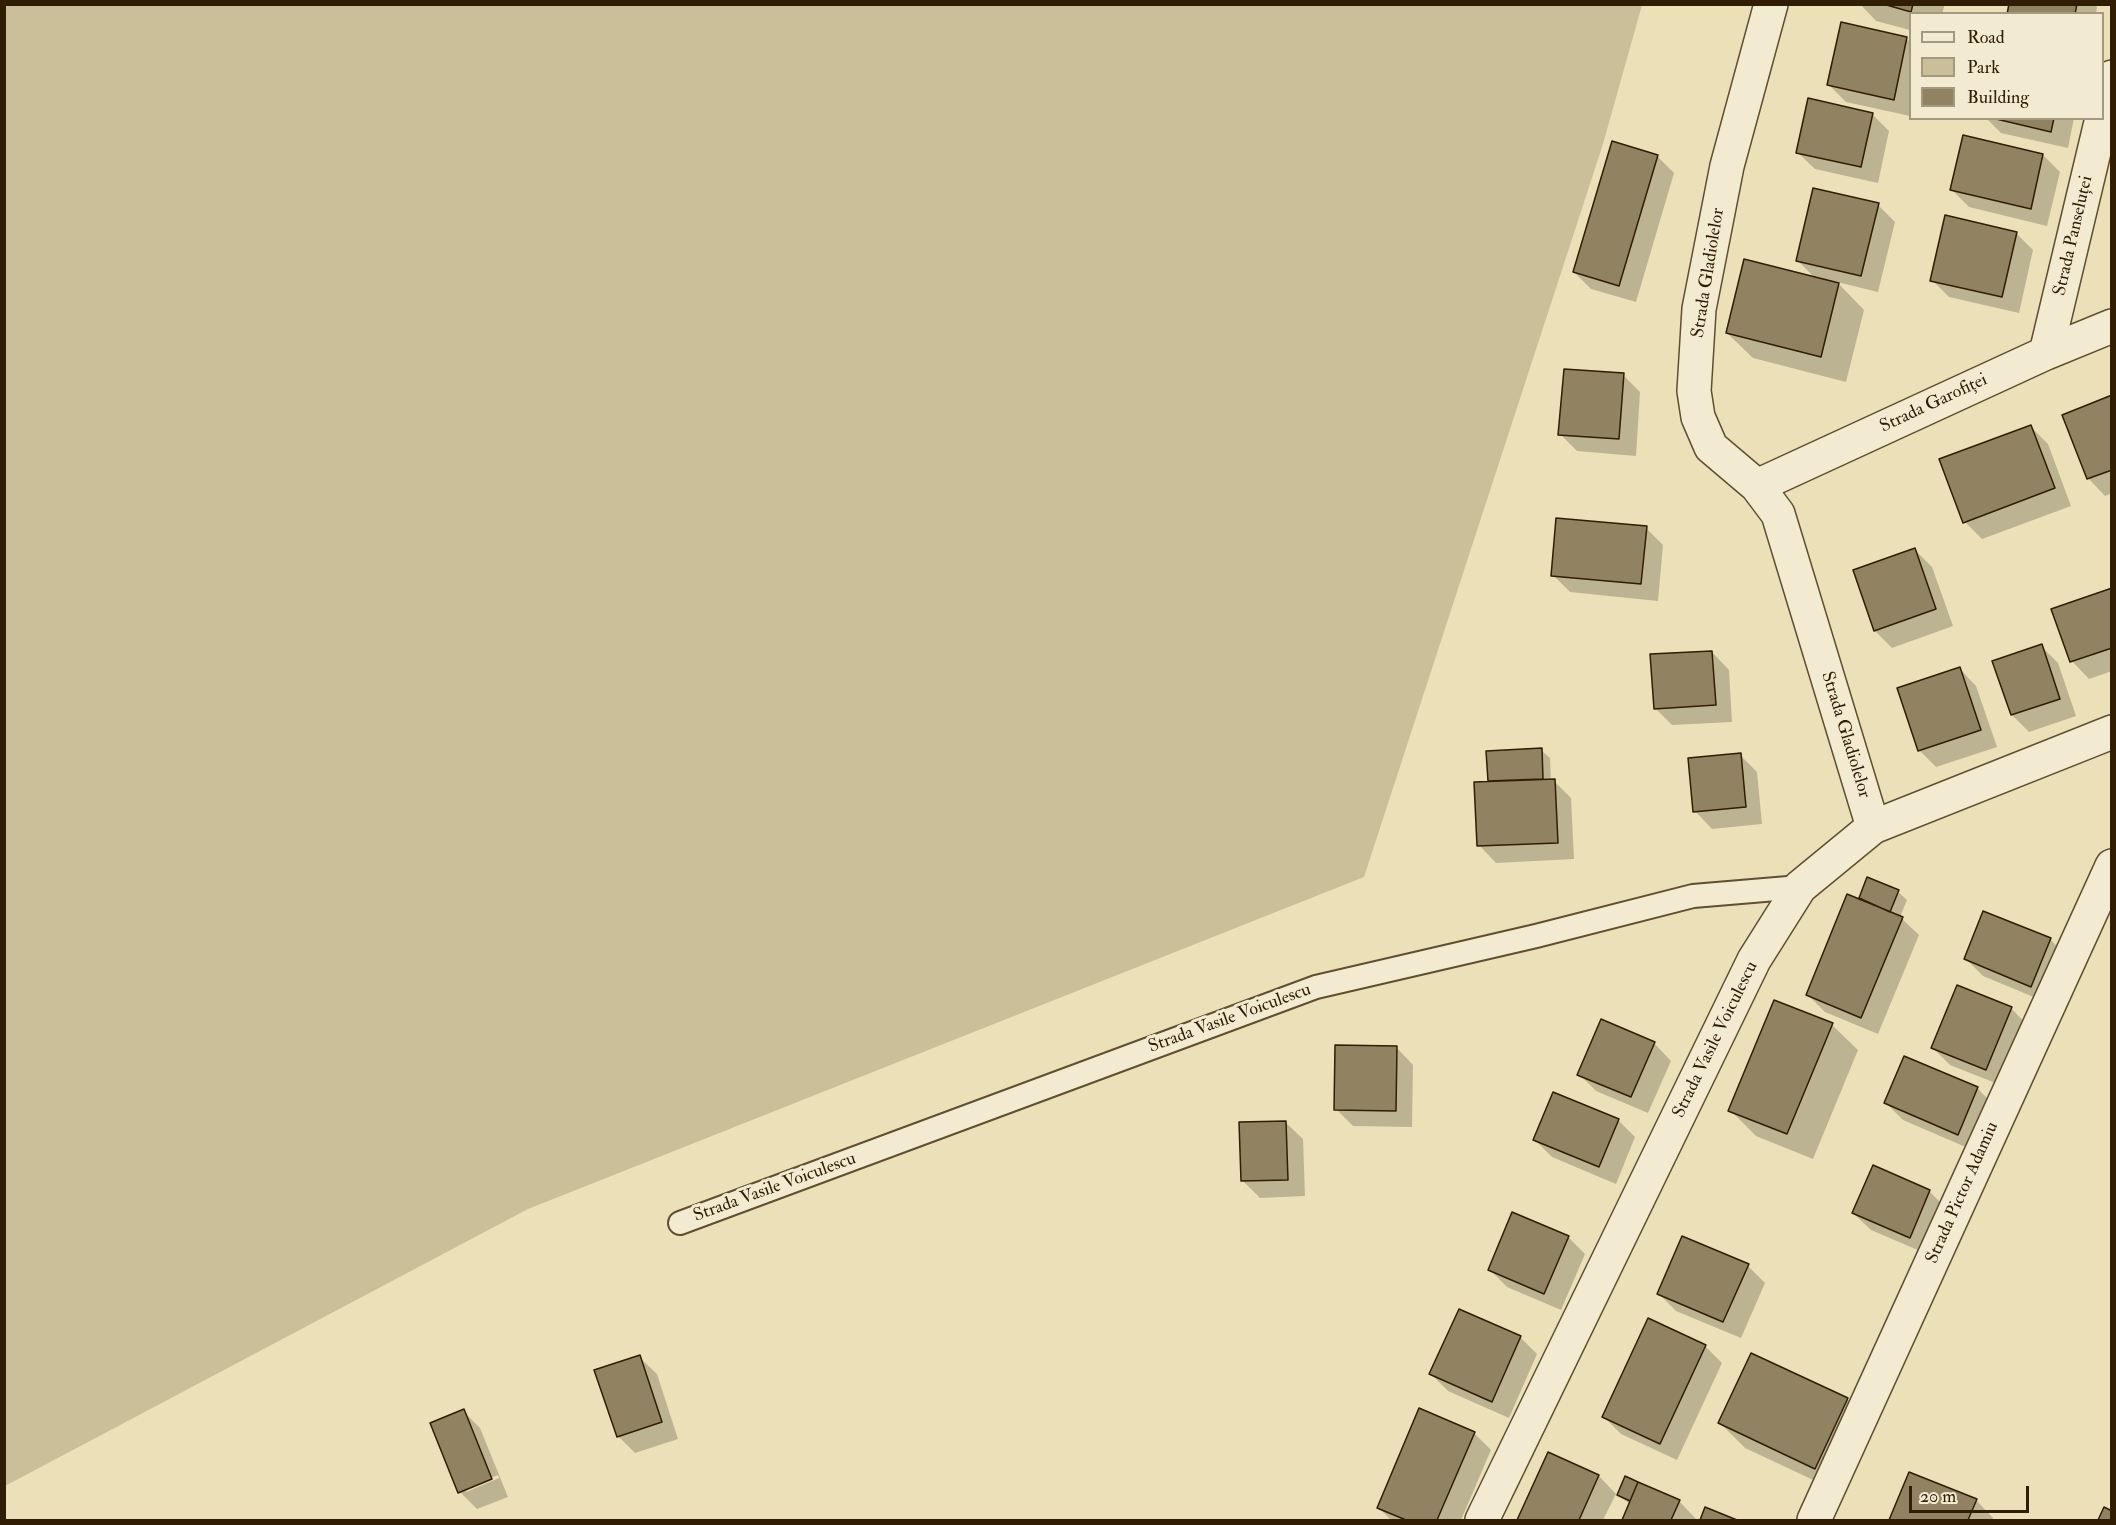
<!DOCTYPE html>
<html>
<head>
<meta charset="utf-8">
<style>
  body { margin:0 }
  #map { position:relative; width:2116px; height:1525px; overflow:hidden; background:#ebe0b8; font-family:"IM FELL Double Pica",serif }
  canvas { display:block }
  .frame { position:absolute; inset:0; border:6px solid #301d03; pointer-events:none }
  .legend { position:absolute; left:1909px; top:12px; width:195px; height:108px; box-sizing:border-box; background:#f2ebd1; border:2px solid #a4997f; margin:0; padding:8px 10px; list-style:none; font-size:18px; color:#301d03 }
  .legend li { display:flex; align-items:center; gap:12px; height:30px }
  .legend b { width:30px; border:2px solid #a4997f }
  .scale { position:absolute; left:1909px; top:1486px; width:120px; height:27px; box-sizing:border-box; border:3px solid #301d03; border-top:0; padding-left:8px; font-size:18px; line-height:21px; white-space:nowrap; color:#301d03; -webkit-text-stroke:4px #f2ebd1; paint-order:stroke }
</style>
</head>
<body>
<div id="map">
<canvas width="2116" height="1525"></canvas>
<div class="frame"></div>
<ul class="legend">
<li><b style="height:8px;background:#f2ebd1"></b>Road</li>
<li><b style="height:16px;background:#cbbf99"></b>Park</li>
<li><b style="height:16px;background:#918261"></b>Building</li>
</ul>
<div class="scale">20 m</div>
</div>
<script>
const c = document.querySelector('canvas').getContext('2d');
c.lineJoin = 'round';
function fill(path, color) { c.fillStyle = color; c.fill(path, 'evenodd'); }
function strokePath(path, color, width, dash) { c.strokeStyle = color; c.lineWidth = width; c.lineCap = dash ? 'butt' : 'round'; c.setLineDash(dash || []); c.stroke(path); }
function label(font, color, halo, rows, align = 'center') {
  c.font = font + ' "IM FELL Double Pica",serif'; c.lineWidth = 6; c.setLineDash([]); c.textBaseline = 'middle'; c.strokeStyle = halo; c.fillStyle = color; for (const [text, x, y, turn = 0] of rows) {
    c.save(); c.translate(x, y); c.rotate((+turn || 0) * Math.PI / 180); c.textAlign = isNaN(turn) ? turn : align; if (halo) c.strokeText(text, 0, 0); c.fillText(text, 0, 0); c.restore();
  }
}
fill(new Path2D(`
  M5,4H1642V5L1603,144L1364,877L528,1209L5,1486Z`), '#cbbf99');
fill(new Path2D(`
  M1860,4H1945L1942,14H1910V30L1876,21Z
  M2011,4H2094L2097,7L2096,14H2008Z
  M1906,38L1910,42V116L1846,102L1829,85Z
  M1872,114L1889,131L1878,183L1815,169L1797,152Z
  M1986,118H2074L2068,148L2001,133Z
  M2043,155L2060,172L2047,226L1969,207L1952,190Z
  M1657,156L1674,173L1636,302L1591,289L1574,272Z
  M1878,205L1895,222L1878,292L1837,282L1864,310L1846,382L1753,358L1727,333L1816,279L1797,260Z
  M2016,233L2033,250L2019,313L1949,297L1932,280Z
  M1623,375L1640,392L1636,456L1577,451L1560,434Z
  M2112,397V493L2105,496L2088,478Z
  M2031,427L2048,444L2071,506L1982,539L1965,522Z
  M1646,528L1663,545L1658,601L1570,592L1553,575Z
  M1915,550L1932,567L1953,626L1892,648L1875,631Z
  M2112,589V671L2089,679L2072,661Z
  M2041,646L2058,663L2076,716L2029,732L2012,715Z
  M1712,652L1729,670L1732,722L1672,725L1655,708Z
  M1959,668L1976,686L1997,747L1936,767L1919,750Z
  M1541,750L1550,758L1551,781H1554L1571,798L1574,859L1496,863L1479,845L1489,783L1488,752Z
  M1740,755L1757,772L1762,824L1712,829L1695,811Z
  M1868,879L1898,892L1907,900L1900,917L1919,935L1878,1034L1825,1012L1808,995L1865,903L1860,898Z
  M2050,939L2067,957L2048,1003L1983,976L1966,959Z
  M2011,1008L2028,1026L2003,1086L1950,1065L1933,1048Z
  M1832,1025L1858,1050L1813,1159L1756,1136L1730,1110Z
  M1654,1043L1671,1061L1648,1113L1596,1091L1579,1074Z
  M1396,1047L1413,1065L1412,1127L1353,1126L1336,1109Z
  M1905,1058L1978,1089L1995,1106L1975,1151L1903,1120L1886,1103Z
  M1618,1120L1635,1137L1616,1184L1552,1157L1535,1140Z
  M1285,1122L1303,1139L1305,1196L1260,1198L1243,1181Z
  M1873,1167L1930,1192L1947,1209L1927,1254L1871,1230L1853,1213Z
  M1568,1237L1585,1254L1561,1310L1507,1287L1490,1270Z
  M1748,1266L1765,1283L1741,1338L1676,1311L1659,1294Z
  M1520,1337L1537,1354L1509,1418L1448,1391L1431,1374Z
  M1705,1346L1722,1363L1677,1460L1621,1434L1604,1417Z
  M639,1357L657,1374L678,1439L635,1453L618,1436Z
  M1847,1399L1873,1424L1841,1493L1745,1448L1720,1423Z
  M463,1411L480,1428L508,1497L477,1509L460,1492ZM498,1475L499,1478L466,1492V1488Z
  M1474,1433L1491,1450L1461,1520H1391L1379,1508Z
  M1549,1454L1599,1476L1616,1494L1603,1520H1519Z
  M1910,1474L1976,1500L1993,1518L1992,1520H1891Z
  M1618,1495L1679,1501L1696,1519L1695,1520H1623L1630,1504Z`), '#0003');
const building = new Path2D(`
  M1883,4H1913L1911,12Z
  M2009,4H2077L2075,14H2007Z
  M1841,22L1907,37L1894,100L1827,85Z
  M1808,98L1873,113L1861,167L1796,153Z
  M1992,118H2054L2051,132Z
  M1963,135L2043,154L2031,209L1950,190Z
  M1612,141L1658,155L1619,286L1573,272Z
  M1813,188L1879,203L1861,276L1796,261Z
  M1945,215L2017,232L2002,297L1930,281Z
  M1744,259L1839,283L1821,357L1726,333Z
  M1564,369L1624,373L1619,439L1558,435Z
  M2112,395V470L2087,479L2062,415Z
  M2031,425L2055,488L1963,523L1939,459Z
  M1556,518L1647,526L1641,584L1551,576Z
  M1915,548L1936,609L1874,631L1853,570Z
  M2112,588V648L2070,662L2051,609Z
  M2042,644L2060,699L2011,715L1992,661Z
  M1712,651L1716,705L1654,709L1650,654Z
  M1960,667L1981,730L1918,751L1897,688Z
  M1542,748L1543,779L1488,781L1486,751Z
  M1741,753L1746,807L1693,812L1688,758Z
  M1555,779L1558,843L1477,846L1474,782Z
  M1867,877L1899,890L1890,912L1859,898Z
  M1847,894L1903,917L1861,1018L1806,995Z
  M1983,911L2051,938L2031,987L1964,959Z
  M1957,985L2012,1007L1986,1070L1931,1048Z
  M1774,1000L1833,1023L1787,1134L1728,1111Z
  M1601,1019L1655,1042L1631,1097L1577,1075Z
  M1335,1045L1397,1046L1396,1111L1334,1110Z
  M1904,1056L1978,1087L1958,1135L1884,1103Z
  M1553,1092L1619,1119L1599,1167L1533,1140Z
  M1286,1121L1288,1180L1241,1181L1239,1122Z
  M1873,1165L1930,1190L1910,1238L1852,1213Z
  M1512,1212L1569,1236L1544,1294L1488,1270Z
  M1682,1236L1749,1264L1723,1322L1657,1294Z
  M1459,1309L1521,1336L1492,1402L1429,1374Z
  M1648,1318L1706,1345L1660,1444L1602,1417Z
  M1751,1353L1848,1398L1815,1469L1718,1423Z
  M640,1355L662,1422L617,1437L594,1370Z
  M1419,1408L1475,1432L1437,1520H1406L1377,1508Z
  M464,1409L492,1479L458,1493L430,1423Z
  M1548,1452L1599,1475L1579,1520H1517Z
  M1909,1472L1977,1499L1968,1520H1889Z
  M1625,1476L1638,1482L1630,1501L1617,1495Z
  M1638,1482L1680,1500L1671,1520H1622Z
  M1705,1507L1737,1520H1700Z
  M2104,1507L2112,1511V1520H2098Z`);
fill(building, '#918261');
strokePath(building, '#301d03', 1.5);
const lane = new Path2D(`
  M680,1223L1316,987L1536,936L1693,896L1800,887`);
const street = new Path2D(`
  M1771,4L1727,166L1699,309L1694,391L1698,417L1711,447L1757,486L1778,514L1873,827
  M2102,115L2112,77
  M2046,353L2102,118
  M1757,486L2046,353L2112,326
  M1482,1520L1754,960L1800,887L1873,827L2112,732
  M1814,1520L2112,866`);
strokePath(lane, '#5f4e30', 26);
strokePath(street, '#5f4e30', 36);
strokePath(lane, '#f2ebd1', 22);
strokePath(street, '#f2ebd1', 33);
label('18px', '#301d03', '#f2ebd1', [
  ["Strada Panseluței",2074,236,-77],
  ["Strada Gladiolelor",1709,273,-81],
  ["Strada Garofiței",1934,404,-25],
  ["Strada Gladiolelor",1845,735,73],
  ["Strada Vasile Voiculescu",1230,1019,-20],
  ["Strada Vasile Voiculescu",1716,1040,-64],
  ["Strada Vasile Voiculescu",775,1188,-20],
  ["Strada Pictor Adamiu",1963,1193,-66]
]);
</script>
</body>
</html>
